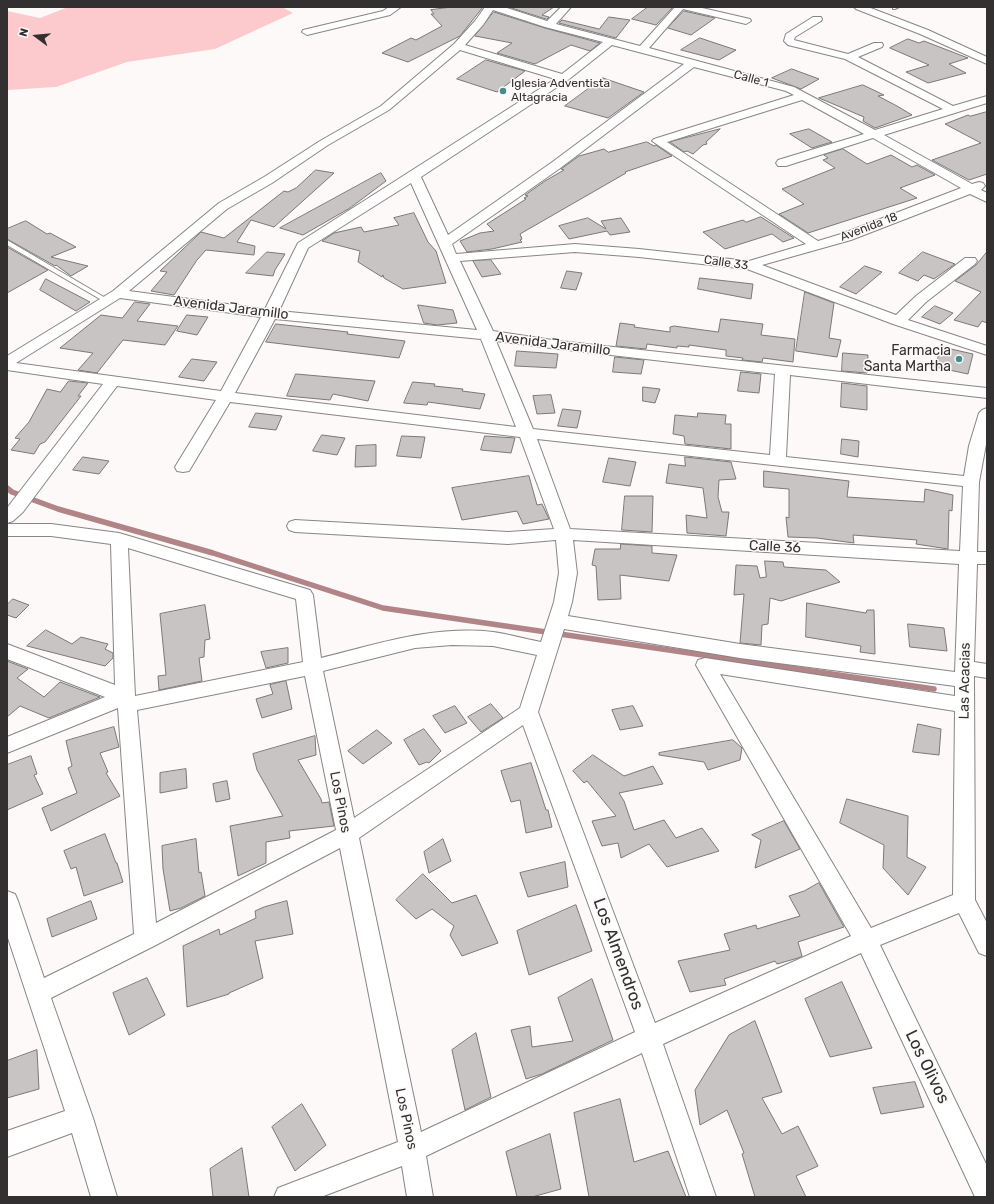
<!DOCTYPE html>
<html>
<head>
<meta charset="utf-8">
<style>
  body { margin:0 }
  #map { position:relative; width:994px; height:1204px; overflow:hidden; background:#fdf9f9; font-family:Rubik,sans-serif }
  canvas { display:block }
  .frame { position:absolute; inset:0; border:8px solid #323030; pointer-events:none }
  .north { position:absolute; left:16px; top:16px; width:40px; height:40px; -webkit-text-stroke:3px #fdf9f9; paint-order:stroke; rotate:286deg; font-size:11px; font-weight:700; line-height:16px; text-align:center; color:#323030 }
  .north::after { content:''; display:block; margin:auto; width:14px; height:18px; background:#323030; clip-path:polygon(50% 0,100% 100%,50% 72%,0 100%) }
</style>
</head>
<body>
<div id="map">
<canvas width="994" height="1204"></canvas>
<div class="frame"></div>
<div class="north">N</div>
</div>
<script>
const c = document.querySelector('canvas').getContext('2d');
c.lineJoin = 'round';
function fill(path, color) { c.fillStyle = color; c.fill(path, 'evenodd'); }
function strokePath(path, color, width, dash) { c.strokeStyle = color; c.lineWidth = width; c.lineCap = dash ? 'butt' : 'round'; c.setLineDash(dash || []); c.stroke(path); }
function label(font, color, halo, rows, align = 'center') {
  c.font = font + ' Rubik,sans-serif'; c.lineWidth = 3; c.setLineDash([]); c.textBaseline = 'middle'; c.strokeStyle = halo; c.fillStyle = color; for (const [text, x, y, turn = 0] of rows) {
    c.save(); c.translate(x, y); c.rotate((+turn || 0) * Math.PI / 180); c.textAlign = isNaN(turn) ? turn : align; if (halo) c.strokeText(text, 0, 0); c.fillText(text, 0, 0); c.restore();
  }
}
fill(new Path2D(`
  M68,7H282L293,13L215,49L127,62L56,87L7,90V11L40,18Z`), '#fccacd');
strokePath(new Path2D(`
  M7,488L12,492L58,509L213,553L383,608L934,689`), '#b18588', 5.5);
const building = new Path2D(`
  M452,7H483L460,36L408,62L382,53L411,38L416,40L442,26L431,14H434L431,10Z
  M509,7H554L542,15L549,17L547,19Z
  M648,7H673L656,25L632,19Z
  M684,11L715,18L691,35L668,28Z
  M494,12L545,28L600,43L590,51L571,45L535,64L497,53L512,43L475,36Z
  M609,17L630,20L616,38L559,23L562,20L599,29Z
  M700,38L736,50L719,60L681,50Z
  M908,39L919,43L924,41L968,58L949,64L966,73L928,83L906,72L929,65L890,48Z
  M486,60L525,71L497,92L457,79Z
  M792,69L819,79L801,89L772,78Z
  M603,78L644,92L608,118L565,106Z
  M863,85L884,95L878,96L897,106L912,115L875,128L863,121L864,117L819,98Z
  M987,112V174L969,180L932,160L981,143L945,124L968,115L970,116Z
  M720,129L706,142L707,144L703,145L693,154L687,151L684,152L670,142Z
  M809,129L832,142L812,148L790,134Z
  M647,142L654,146L656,145L672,156L625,172L626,173L520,234L522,239L520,240L522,242L492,249L467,252L460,241L480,233L494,231L487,224L526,199L524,198L528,196L525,195L545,181L564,170L561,169L579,156L604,149L608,152Z
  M843,149L867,164L891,155L912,167L917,165L935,175L900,188L917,198L808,233L779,214L804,204L782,189L835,168L823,160L828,158L824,155Z
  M316,170L334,173L274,227L251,220L237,242L255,246L254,255L206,250L197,260L174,295L151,291L167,272L160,271L201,232L224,238L284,191L288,192L296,188Z
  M381,173L386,181L350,208L303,235L280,228Z
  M414,213L428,242L436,251L446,283L403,289L384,278L383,275L382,277L358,262L360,251L322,241L334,233L361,227L364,232L399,225L394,218Z
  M761,217L794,238L783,242L772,234L725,249L703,232L743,220L746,222Z
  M588,218L606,229L601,221L621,218L630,232L610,235L607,231L569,239L559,226Z
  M26,221L47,234L50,233L76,247L51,257L88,266L71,276L56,265L55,266L7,239V229Z
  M7,247L48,270L7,293Z
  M267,252L285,254L275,270L273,276L246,273Z
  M923,252L955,264L934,279L924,275L918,281L899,273Z
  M987,252V323L982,321L978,327L954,320L981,292L955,281L976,265Z
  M491,260L501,274L482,277L473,261Z
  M865,266L882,272L856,294L840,287Z
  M567,271L582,273L576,290L561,288Z
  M700,278L753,284L751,299L698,289Z
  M46,279L90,302L76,311L40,290Z
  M805,292L834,303L829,338L841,340L837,357L796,351Z
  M135,302L150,304L137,321L178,326L165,345L123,340L97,373L78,370L93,353L60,348L101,315L122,318Z
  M418,305L453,310L457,323L437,325L424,323Z
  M935,306L953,313L940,324L922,317Z
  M187,315L208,317L197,335L177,331Z
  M721,319L763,324L761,335L795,339L793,362L763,358L762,362L742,360L743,358L726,356V350L689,345V347L677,346V348L647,344L646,349L616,346L620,323L635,325L634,327L670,332V327L674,326L718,332Z
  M276,324L348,332L347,334L405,341L399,358L266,342Z
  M942,347L973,354L968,374L935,367Z
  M517,351L558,354L556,368L515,366Z
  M843,353L868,355L867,373L842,371Z
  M615,357L644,360L641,374L613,372Z
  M192,359L217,362L204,381L179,377Z
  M741,372L761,374L759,393L738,391Z
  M296,374L375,381L368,401L333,394L330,400L287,396Z
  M69,381L88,383L78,396H81L45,442L40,444L34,454L11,450L20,439L15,438L29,422L47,389L60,392Z
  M413,382L435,384L434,386L463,389L462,391L485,394L480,409L428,402L427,405L404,403Z
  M842,383L867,386V410L841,407Z
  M643,387L660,389L655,403L643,401Z
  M551,395L555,413L537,414L533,396Z
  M563,409L581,411L577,428L558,426Z
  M256,413L282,416L276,430L249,427Z
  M698,413L726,415L725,424H731V449L685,444L684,436L673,434L675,415L697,417Z
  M322,435L345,438L337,455L313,451Z
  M402,436L425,437L421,458L397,456Z
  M485,436L515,438L511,453L481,450Z
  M842,439L859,441L858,457L841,454Z
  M376,445V466L355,467L356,446Z
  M83,457L109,461L99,474L73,470Z
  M685,457L731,462L736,479L719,480L718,497L722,512H729L726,536L687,533L686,515L707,518L703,488L666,483L669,464L685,466Z
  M609,458L636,462L630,486L603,482Z
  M764,471L849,481L847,497L924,502L925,489L953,495L952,511L949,510L948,549L916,544L917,540L853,535L854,543L817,538L788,537L786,517L789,518V489L764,487Z
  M529,476L537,505L542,504L549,519L523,524L517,511L462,520L452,488Z
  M625,496H653L652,532L622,530Z
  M621,544L652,546V553L677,555L669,581L620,575L621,599L598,600L596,566L592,565L595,549H620Z
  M765,561L783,562L784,567L826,570L840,582L781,601L770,598L768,624L762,625L761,645L740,643L744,594L734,595L736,565L757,566L760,578L766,577Z
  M13,599L29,605L16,618L7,615V605Z
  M807,603L866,613L867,610H874L875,654L860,652L861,646L806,637Z
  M205,605L210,639L205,640L204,657L199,658L202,681L159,690L158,676L166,675L160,614Z
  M908,624L944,628L947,651L910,647Z
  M46,630L72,644L81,637L108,644L105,649L113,653V658L105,666L27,646Z
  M288,648V663L266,668L261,652Z
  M7,661L28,669L17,678L44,697L60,682L100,697L49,718L20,706L7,717Z
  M286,681L292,709L262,718L256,699L273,694L270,685Z
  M491,704L503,718L481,732L468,717Z
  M455,706L467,723L445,733L433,716Z
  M633,706L643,726L620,730L612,710Z
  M918,724L941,729L939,755L913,752Z
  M114,727L119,747L100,753L108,772L106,773L120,796L51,831L42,808L77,793L68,768L72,766L66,741Z
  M424,729L441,751L429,763L427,762L419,765L404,740Z
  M377,730L392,743L363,764L348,751Z
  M315,736L316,755L298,760L321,799L322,803L329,802L334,826L289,831L290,838L266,842V863L238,876L230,826L283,816L257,770L253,754Z
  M733,740L742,748L740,760L708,770L704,762L659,755V753Z
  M593,755L624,776L653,766L663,784L619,793L624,801L634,830L664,820L676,838L702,828L719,851L667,867L649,844L621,858L618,843L602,846L592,821L616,816L587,781L584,783L573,771Z
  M31,756L37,774L34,775L43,794L7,810V765Z
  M531,763L546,810H548L552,827L526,833L520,800L511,802L501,771Z
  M186,769L187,788L160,793V773Z
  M227,781L230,799L216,802L213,784Z
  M847,799L908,816L907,857L926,867L908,895L883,868L884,845L840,823Z
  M784,821L800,849L755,868L761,840L752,835Z
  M105,834L116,863H117L123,882L84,896L76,867L71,869L64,851Z
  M196,839L199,873L201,872L205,896L181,908L170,911L163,869L162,846Z
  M443,839L451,861L429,873L424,852Z
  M565,862L568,887L528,897L520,873Z
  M423,874L452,903L476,895L498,943L462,956L450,935L454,926L432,909L416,919L396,900Z
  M819,883L844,927L798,942L802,956L798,958L777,964L775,961L724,979L726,985L690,992L678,961L730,950L724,934L756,925L757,929L800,916L789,896L804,891Z
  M91,901L97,919L52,937L47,919Z
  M287,901L293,934L255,941L263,978L229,993V994L187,1007L183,946L219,929L220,935L256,918L255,911L264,907Z
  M576,905L592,951L529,975L517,931Z
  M147,978L165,1015L129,1035L113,993Z
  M592,979L613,1040L542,1074L526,1079L511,1030L530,1026L532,1047L573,1041L558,998Z
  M842,982L872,1048L830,1057L805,999Z
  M755,1021L782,1092L762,1098L782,1134L798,1126L818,1166L796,1176L806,1197H755L742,1154L744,1153L727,1110L700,1125L695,1090L729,1035Z
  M476,1033L491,1097L465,1110L452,1050Z
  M37,1050L39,1089L7,1098V1061Z
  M915,1082L924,1107L881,1114L873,1088Z
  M620,1099L634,1162L668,1151L686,1197H589L574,1113Z
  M302,1104L326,1145L295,1171L272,1127Z
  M550,1134L561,1189L532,1197H517L506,1152Z
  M242,1148L249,1197H213L210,1169Z`);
fill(building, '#c8c4c4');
strokePath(building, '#7b7878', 1);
const lane = new Path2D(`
  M893,7H899L895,9H893Z
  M7,240L109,300L110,301L109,302H105L7,245Z`);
const street = new Path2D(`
  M389,7H401L390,15L307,35L302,32L303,30L383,11Z
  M485,7H504L547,21L561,7H571L556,24L640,46L675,7H698L750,19L751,21L746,24L683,9L649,48L794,87L875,130L943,109L845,59L788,45L784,41L786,34L813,17H821L822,19L821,21L795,37L794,40L848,54L874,43H882L883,45L882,47L858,57L953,106L987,96V103L884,135L972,184L979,182L983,183L985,186L981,190L987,193V202L970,194L851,240L762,265L896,315L916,296L965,258H975L977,261L975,264L926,302L908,320L987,346V355L893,324L747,269L639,257L575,252L460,261L493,331L559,341L987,388V398L790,375L786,457L964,476L969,446L979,413L982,410L987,408V439L979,482L977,552H987V564H977L974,662L987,664V678L974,676L975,900L987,923V956L979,953L959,913L880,945L987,1166V1197H975L861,953L663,1044L716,1197H690L642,1053L426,1156L433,1197H407L402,1166L321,1197H274L278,1188L398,1142L340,848L154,946L51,998L93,1118L117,1197H91L72,1133L7,1157V1131L65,1111L7,935V891L15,894L18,901L44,978L134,934L118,708L7,753V737L105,697L7,659V644L115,685L111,544L51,536H7V524H51L119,533L310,590L313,595L321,658C378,644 434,625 493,632C509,634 525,639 541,642L554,602L559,573L556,540L508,544L295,532L289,530L287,526L289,522L295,520L508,532L554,529L520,437L230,402L189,471L183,472L177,471L175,467L216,400L117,386L23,512L13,521L7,523V508L103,384L7,370V356L113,291L219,203L264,177L320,141L381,106L454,44L475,21ZM493,10L545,27L603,42L562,74L465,45L483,25ZM612,45L684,64L551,163L448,235L421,177L568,80ZM460,50L555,79L298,243L265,309L129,291L227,209L272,183L328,145L389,110ZM694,67L786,91L794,95L654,139L652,141L806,244L749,261L639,249L575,244L456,254L452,244L559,169ZM802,100L864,134L778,160L776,163L778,166H786L873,138L961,188L841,234L818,241L667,142ZM411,183L477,330L279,311L308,248ZM120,298L261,317L221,391L16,363ZM275,319L481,339L516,427L235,393ZM496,341L559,349L775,374L770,455L533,429ZM537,439L963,486L960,551L570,529ZM573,540L959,564L955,672L740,644L568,616L572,602L577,573ZM128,548L296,599L303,662L135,696ZM564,629L740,658L955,686V696L705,658L698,660L696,665L851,936L655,1023L538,712ZM452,645L493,646L537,655L520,708L354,818L323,671L415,648ZM720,674L955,711L953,895L871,928ZM305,676L336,830L156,923L137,710ZM523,725L635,1032L421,1132L359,838Z
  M854,7H868L928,30L987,57V64L920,34L856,9Z`);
strokePath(lane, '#888585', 2);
strokePath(street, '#888585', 2);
fill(lane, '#fff');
fill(street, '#fff');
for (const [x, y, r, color] of [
  [503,91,4,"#458d8c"],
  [959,359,4,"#458d8c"]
]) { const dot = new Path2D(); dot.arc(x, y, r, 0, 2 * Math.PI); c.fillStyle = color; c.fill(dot); strokePath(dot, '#fdf9f9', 1.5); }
label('12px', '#323030', '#fdf9f9', [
  ["Calle 1",751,79,15],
  ["Avenida 18",869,227,-21],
  ["Calle 33",726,263,8]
]);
label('12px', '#323030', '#fdf9f9', [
  ["Iglesia Adventista",511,84],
  ["Altagracia",511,98]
], 'left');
label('14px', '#323030', '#fdf9f9', [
  ["Avenida Jaramillo",231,308,7],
  ["Avenida Jaramillo",553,344,7],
  ["Calle 36",775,547,3],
  ["Las Acacias",965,681,-89],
  ["Los Pinos",340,802,79],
  ["Los Pinos",406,1119,78]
]);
label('14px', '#323030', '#fdf9f9', [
  ["Farmacia",951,351],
  ["Santa Martha",951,367]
], 'right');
label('17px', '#323030', '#fdf9f9', [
  ["Los Almendros",618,954,70],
  ["Los Olivos",927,1067,64]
]);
</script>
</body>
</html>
